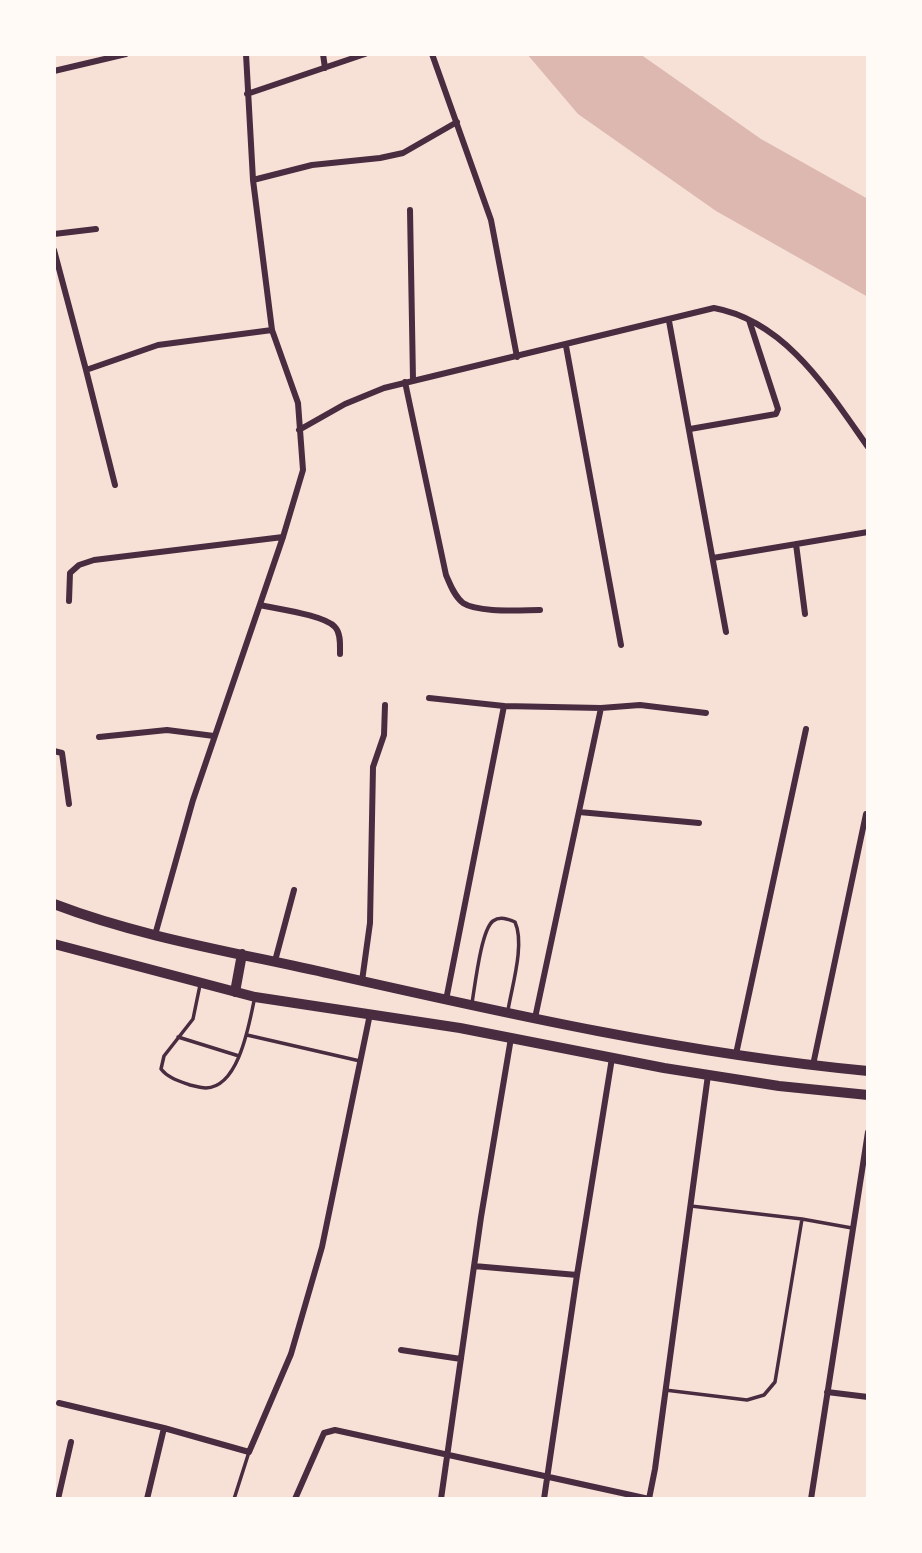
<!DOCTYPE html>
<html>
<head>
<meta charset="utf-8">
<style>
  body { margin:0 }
  #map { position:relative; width:922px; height:1553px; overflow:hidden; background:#f7e1d7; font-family:Ubuntu,sans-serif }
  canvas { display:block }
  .frame { position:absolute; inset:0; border:56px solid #fffaf5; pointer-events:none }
</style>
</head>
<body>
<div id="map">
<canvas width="922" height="1553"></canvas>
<div class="frame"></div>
</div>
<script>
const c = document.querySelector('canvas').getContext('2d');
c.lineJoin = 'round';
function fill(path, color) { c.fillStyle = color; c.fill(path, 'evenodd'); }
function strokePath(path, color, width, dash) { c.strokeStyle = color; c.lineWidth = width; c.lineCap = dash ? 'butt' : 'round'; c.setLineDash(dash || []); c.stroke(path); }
fill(new Path2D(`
  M527,54H640L761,139L868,199V297L716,211L578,114Z`), '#dcb8b0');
strokePath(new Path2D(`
  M200,985L193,1019L164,1056L161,1069C168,1078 179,1081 190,1085C194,1086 202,1088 206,1088C239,1087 249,1024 254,1001
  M472,1003C475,986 481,930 493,921C500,916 508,919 515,922C525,944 512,986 508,1010
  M247,1035L360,1061
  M178,1037L239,1056
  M691,1206L802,1219L852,1228
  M665,1390L747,1400L764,1395L775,1382L802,1219
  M234,1499L249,1452`), '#4a2c40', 3.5);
strokePath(new Path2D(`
  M323,54L325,68
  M432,54L491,220L517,357
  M54,71L126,54
  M247,94L365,54
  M253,180L312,165L380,158L403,153L457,122
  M410,210L413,380
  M54,234L96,229
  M54,250L86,370L158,345L272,330
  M669,321L726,632
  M566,346L621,645
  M86,370L115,485
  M405,382L446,575C450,584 454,596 463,603C478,613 521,610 540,610
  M690,429L776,414L778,409L749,320
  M299,430L345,404L384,388L714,308C786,321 829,392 868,447
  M796,544L805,614
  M713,558L868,532
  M69,601L70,573L79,565L94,560L283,537
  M260,605C277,609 324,615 335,627C341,633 340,645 340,654
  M429,698L504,706
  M99,737L167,730L214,736
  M54,751L62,753L69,804
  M579,812L699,823
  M155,935L193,800L283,537L303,470L298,403L272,330L253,180L246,54
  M275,961L294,890
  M362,981L370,923L373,767L384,735L385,705
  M446,1000L504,706L601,708L640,705L706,713
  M535,1018L601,708
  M736,1054L806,729
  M813,1065L866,814
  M474,1266L577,1275
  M401,1350L461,1359
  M827,1392L868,1397
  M59,1403L164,1428L249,1452L291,1354L322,1247L370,1014
  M58,1499L71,1442
  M147,1499L164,1428
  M295,1499L324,1433L335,1430L649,1499
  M441,1499L481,1217L511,1038
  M544,1499L577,1275L612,1058
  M649,1499L655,1469L708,1075
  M811,1499L868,1132`), '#4a2c40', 6);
strokePath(new Path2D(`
  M54,904C143,938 239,953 331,974C508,1014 687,1054 868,1071
  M54,944L255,997L460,1028L664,1068L779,1086L868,1095
  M235,992L242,954`), '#4a2c40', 10);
</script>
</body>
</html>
